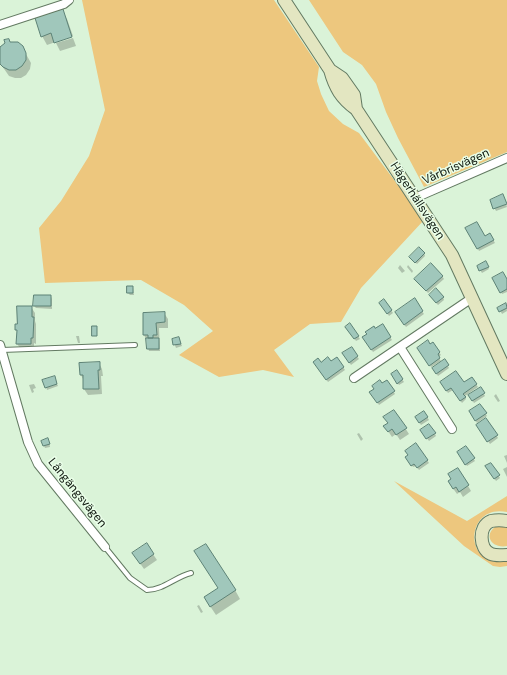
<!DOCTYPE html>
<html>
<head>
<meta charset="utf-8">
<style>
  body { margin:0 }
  canvas { display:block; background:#daf3d8 }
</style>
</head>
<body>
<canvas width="507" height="675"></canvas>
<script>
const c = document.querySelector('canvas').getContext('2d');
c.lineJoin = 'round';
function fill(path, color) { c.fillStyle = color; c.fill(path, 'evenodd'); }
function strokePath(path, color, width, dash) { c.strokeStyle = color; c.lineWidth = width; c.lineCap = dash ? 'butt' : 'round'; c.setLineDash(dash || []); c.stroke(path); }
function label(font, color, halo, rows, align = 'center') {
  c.font = font + ' "DM Sans",sans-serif'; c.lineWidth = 3; c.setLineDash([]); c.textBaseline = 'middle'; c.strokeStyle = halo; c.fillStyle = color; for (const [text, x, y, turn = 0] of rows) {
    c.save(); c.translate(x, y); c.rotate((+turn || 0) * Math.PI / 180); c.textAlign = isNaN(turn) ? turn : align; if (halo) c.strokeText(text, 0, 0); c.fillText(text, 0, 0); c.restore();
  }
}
fill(new Path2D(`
  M82,0H274L319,67L317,81L321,94L329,111L343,124L359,133L424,220L361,288L341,322L310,324L274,350L294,377L263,370L219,377L179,355L213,331L184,305L141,280L45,283L39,228L61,201L89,156L105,110Z
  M309,0H507V152L424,187L398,138L386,112L376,84L362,65L343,52Z
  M394,481L467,521L507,496V512C465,503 462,569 507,561V566L500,567L493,566L464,546Z
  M498,525H507V546C491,549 482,534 498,525Z`), '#edc77e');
fill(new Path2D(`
  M62,10L67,19L73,36L47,45L42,36Z
  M73,38L76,46L60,51L56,43Z
  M10,43L22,47L31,63L30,69L26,75L21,78H15L9,76L0,63V49Z
  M504,198L507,207L496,211L491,201Z
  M467,228L484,237L490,234L495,243L479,251Z
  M424,253L425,256L417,264L412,259Z
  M485,263L489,269L482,273L478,267Z
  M400,265L405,271L402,273L398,268Z
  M408,265L413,271L412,273L407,267Z
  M442,276L444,279L428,293L417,281Z
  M494,278L507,281V292L502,294Z
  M133,287L134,295H130L128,293Z
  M51,296L52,299V309L36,308L34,306Z
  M431,297H443L444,300L438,305Z
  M384,300L393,313L389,316L382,305Z
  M414,300L424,314L406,327L397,315Z
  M506,304L507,311L502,314L499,308Z
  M31,307L35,313V321L36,324V344L34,343V350L21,349L17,344L18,332L16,329Z
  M164,313L168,319V328H159L160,351H149L148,348L147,341L144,335V314Z
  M350,325L360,339L356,341L347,327Z
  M382,325L392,340L373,352L363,337Z
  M76,336H79L80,343H78Z
  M179,338L182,346L176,348L173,340Z
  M433,344L441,355L438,357L441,361L431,367L418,348Z
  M351,348L359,359L351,365L344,354Z
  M337,358L345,370L328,382L316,365L331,362Z
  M445,361L449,368L438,376L433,368Z
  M99,363L102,369L103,376H101L102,394L88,395L84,389V381L81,375Z
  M397,372L404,382L399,385L392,375Z
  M54,377L58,386L47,390L46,387Z
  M472,378L478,387L465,396L466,399L462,403L453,390L448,393L441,383L464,384Z
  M387,381L395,394L379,405L371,392Z
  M34,384L36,388L33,389L34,392L32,393L29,385Z
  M480,388L485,396L474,403L469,395Z
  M496,394L500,401L498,402L494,396Z
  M480,405L487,416L477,423L470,412Z
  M394,411L409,434L400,440L396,434L392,437L388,431V423Z
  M424,412L429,420L421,425L416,417Z
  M486,419L498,438L490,444L477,425Z
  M359,433L363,439L361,441L357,434Z
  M423,433L435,434L436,436L429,441Z
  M42,442H49L50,447L45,448Z
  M416,444L429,463L419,470L416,466L413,467L407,457Z
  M466,447L475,461L467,466L458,452Z
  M507,455V463L504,456Z
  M491,464L500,478L496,481L487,467Z
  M507,467V477L503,469Z
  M458,469L471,491L463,497L460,492L457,494L452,487V479Z
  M146,544L157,560L144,569L137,559Z
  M235,590L240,599L216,615L210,606Z
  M199,605L203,612L201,613L197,606Z`), '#0003');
const building = new Path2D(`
  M63,9L72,37L54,43L51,33L41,37L35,18Z
  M9,39L10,42H18L23,46L26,53V60L22,66L16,70H9L3,67L0,64V47L5,43L4,40Z
  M503,194L507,204L493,209L490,200Z
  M477,222L485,236L490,233L494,240L477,249L465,228Z
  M419,247L425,253L415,263L409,257Z
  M486,261L489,267L479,271L477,266Z
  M431,263L443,276L426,291L414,279Z
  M503,272L507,279V289L500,293L492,278Z
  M127,286H133V293H127Z
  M436,288L444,297L436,303L429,295Z
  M34,295H51V306H33Z
  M415,298L423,311L404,325L395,312Z
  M384,299L392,310L387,314L379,303Z
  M506,303L507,308L499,312L497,308Z
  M17,306H32V317H34L33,338H31V344H16L17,330H15V324H17Z
  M165,312V322L156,323L157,335H153V338H148V335H143V313Z
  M350,323L359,336L354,339L345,327Z
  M383,324L391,337L371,350L362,337L367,334L365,332L374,326L375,328Z
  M92,326H97V336H92Z
  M179,337L181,344L173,345L172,339Z
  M146,338H159V349H147Z
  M428,340L430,344L433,342L440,352L438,354L440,358L429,366L417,348Z
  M352,347L358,356L349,363L342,353Z
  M328,357L331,361L337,357L344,367L326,380L313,362L318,358L321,362Z
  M445,359L449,365L436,374L432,368Z
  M100,362V370H98L99,389H83V375H80L79,363Z
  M397,370L403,379L397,384L391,374Z
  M456,371L464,382L472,377L477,384L463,394L466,397L460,401L451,388L446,391L440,382Z
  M55,376L57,384L45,388L42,380Z
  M380,380L382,383L387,380L395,391L377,403L369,392L374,389L372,386Z
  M481,387L485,393L472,401L468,395Z
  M480,404L487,413L475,421L469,411Z
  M394,410L407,428L396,435L392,429L388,432L383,426L388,423L383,417Z
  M424,411L428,417L419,423L415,417Z
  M486,418L498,435L487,442L476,425Z
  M429,424L436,433L426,439L420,430Z
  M48,438L50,444L43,446L41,441Z
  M416,443L428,460L417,468L414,464L411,466L405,457L408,455L405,451Z
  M466,446L475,458L465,465L457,452Z
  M491,463L500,475L494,479L485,466Z
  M458,468L469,485L459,492L456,487L453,489L448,481L451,479L448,474Z
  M147,543L154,554L140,564L132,553Z
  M206,544L236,590L210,607L204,597L218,588L194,551Z`);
fill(building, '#a0c7bb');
strokePath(building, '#5d8276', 1);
const lane = new Path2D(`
  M2,350L135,345
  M105,547L130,578L147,590C163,590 175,577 191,573`);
const street = new Path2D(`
  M0,25L64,4L69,0
  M415,198L507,158
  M0,345L28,442L38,464L105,547
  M400,347L452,429
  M354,378L472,298`);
const secondary = new Path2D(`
  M284,0L330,70L342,78L354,95L356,109
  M330,70C335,88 341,98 356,109L452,255L507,374
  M507,521C502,520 496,520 491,521C478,526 479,549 491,554C496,556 502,555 507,555`);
strokePath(lane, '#637a62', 6);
strokePath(street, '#637a62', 10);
strokePath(secondary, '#637a62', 14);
strokePath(lane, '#fff', 4);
strokePath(street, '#fff', 8);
strokePath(secondary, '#e3e6c1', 12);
label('12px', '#0f180f', '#eaffe9', [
  ["Vårbrisvägen",456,167,-24],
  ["Hägerhällsvägen",417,201,57],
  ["Långängsvägen",77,493,51]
]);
</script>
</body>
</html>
